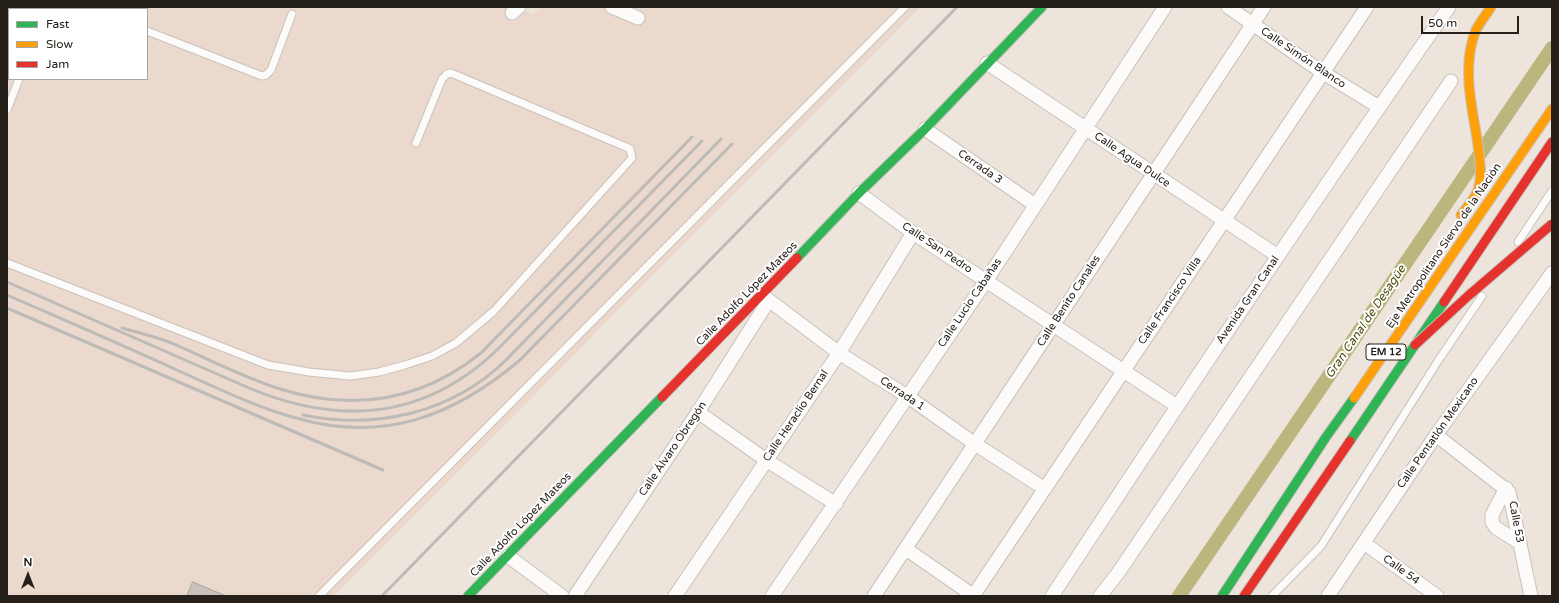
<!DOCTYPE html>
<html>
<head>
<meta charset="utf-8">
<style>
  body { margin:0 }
  #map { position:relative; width:1559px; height:603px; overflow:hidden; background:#ede4dc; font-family:"Varela Round",sans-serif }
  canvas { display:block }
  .frame { position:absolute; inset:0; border:8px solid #26201b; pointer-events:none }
  .legend { position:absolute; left:8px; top:8px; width:140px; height:72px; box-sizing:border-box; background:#fff; border:1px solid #a8a6a4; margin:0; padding:5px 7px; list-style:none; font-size:12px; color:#26201b }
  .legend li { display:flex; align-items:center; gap:8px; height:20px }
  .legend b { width:20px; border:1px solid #a8a6a4 }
  .north { position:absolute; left:8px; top:555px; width:40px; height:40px; -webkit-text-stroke:3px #fff; paint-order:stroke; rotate:0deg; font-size:11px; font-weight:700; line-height:16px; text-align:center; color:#26201b }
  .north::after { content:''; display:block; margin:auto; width:14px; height:18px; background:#26201b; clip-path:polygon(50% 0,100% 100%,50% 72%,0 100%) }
  .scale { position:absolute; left:1421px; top:16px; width:98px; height:18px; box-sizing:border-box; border:2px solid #26201b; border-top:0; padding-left:5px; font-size:12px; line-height:14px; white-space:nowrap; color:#26201b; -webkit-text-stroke:3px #fff; paint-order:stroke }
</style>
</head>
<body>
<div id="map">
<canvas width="1559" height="603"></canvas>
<div class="frame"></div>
<ul class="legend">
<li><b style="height:5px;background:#30b455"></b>Fast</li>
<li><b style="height:5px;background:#ff9f0a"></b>Slow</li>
<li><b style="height:5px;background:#e5322d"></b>Jam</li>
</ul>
<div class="north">N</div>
<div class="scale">50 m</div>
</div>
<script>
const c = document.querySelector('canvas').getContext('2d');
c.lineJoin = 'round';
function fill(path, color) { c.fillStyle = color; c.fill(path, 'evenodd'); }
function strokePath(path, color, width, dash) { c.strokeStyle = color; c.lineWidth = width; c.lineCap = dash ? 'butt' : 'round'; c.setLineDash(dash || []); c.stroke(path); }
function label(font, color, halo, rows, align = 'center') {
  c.font = font + ' "Varela Round",sans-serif'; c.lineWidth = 4; c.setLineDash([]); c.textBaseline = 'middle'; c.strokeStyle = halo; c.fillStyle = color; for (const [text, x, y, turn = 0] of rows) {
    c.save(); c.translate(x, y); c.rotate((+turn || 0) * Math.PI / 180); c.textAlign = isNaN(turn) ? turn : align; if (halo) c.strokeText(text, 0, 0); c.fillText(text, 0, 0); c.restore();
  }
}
fill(new Path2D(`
  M7,7H516L533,14L540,7H920L334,596H7ZM9,9H147V79H9Z`), '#ead9cc');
strokePath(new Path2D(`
  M1179,596L1552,48`), '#bbb67e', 14);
const building = new Path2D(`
  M193,582L226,596H187Z`);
fill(building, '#c7c1ba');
strokePath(building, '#a9a49d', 1);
const lane = new Path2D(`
  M88,7L93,9
  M37,9L38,7
  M147,31L262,76L266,75L271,70L292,14
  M7,110L19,79
  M1518,242L1552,191
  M7,263L268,365L309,372L350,376L379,372L405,365L432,356L456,343L494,311L632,158L630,149L626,147L451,73L447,74L442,79L416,143
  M319,596L905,7
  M1272,596L1321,546L1438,361L1482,296`);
const street = new Path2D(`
  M612,7L638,18
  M1228,7L1322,72L1379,107
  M512,13L519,7
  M987,63L1278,256
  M925,129L1035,205
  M859,193L913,233L1177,406
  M762,295L839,353L907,396L975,444L1045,489
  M698,412L766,460L836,504
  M1436,435L1509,492L1531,596
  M1506,488L1492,515V522L1496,528L1520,543
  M1364,543L1437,596
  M906,549L974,596
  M508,556L562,596
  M575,596L698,412L769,300
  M675,596L839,353L913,233
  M772,596L986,281L1165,7
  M874,596L1264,7
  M973,596L1367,7
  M1052,596C1182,398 1313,201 1449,7
  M1100,596L1118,573L1451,81
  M1328,596L1436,435L1552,273`);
const fast = new Path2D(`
  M797,258L859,193L925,129L1042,7
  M1350,441L1444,302
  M468,596L662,397
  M1222,596L1326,437L1354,398`);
const slow = new Path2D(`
  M1461,215C1467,207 1475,199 1478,190C1483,174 1479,155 1477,138C1471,104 1462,63 1476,30C1480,22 1486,15 1491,7
  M1354,398L1552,109`);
const jam = new Path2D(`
  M1444,302L1552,142
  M662,397L797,258
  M1244,596L1350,441`);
strokePath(lane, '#c9c2bd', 9);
strokePath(street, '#c9c2bd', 15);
strokePath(fast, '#c9c2bd', 11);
strokePath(slow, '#c9c2bd', 11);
strokePath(jam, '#c9c2bd', 11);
strokePath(lane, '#fcfbfa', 7);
strokePath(street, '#fcfbfa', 13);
strokePath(fast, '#30b455', 9);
strokePath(slow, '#ff9f0a', 9);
strokePath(jam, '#e5322d', 9);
strokePath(new Path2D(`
  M7,282L249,388C342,427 427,419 500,347L702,141
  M7,295C64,320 122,345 179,371C217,388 256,407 296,418C383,443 452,417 519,361L732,144
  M7,308L383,470
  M122,328C139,333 157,337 174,344C208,359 241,376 277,388C351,412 420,402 481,353L692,137
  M303,415C376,430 452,413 506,360L721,139
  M382,596L957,7`), '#bdbab8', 3);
const jamBridge = new Path2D(`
  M1415,345L1468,296L1552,224`);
strokePath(jamBridge, '#c5c0bc', 11, []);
strokePath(jamBridge, '#e5322d', 9);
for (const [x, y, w] of [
  [1386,352,40]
]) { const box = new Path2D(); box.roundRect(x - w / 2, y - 8, w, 16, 3); c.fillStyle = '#fff'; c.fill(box); strokePath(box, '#26201b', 1); }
label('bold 10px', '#26201b', null, [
  ["EM 12",1386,352]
]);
label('11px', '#26201b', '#fff', [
  ["Calle Simón Blanco",1303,58,34],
  ["Calle Agua Dulce",1132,160,34],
  ["Cerrada 3",980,167,35],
  ["Eje Metropolitano Siervo de la Nación",1444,246,-56],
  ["Calle San Pedro",937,248,34],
  ["Calle Adolfo López Mateos",747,294,-46],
  ["Avenida Gran Canal",1248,300,-56],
  ["Calle Benito Canales",1069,301,-57],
  ["Calle Francisco Villa",1170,301,-56],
  ["Calle Lucio Cabañas",970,303,-56],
  ["Cerrada 1",902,394,34],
  ["Calle Heraclio Bernal",796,416,-56],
  ["Calle Pentatlón Mexicano",1438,433,-55],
  ["Calle Álvaro Obregón",673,449,-56],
  ["Calle 53",1516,522,79],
  ["Calle Adolfo López Mateos",521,525,-46],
  ["Calle 54",1401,570,36]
]);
label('italic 12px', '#4f4c11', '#fff', [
  ["Gran Canal de Desagüe",1366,322,-56]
]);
</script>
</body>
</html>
